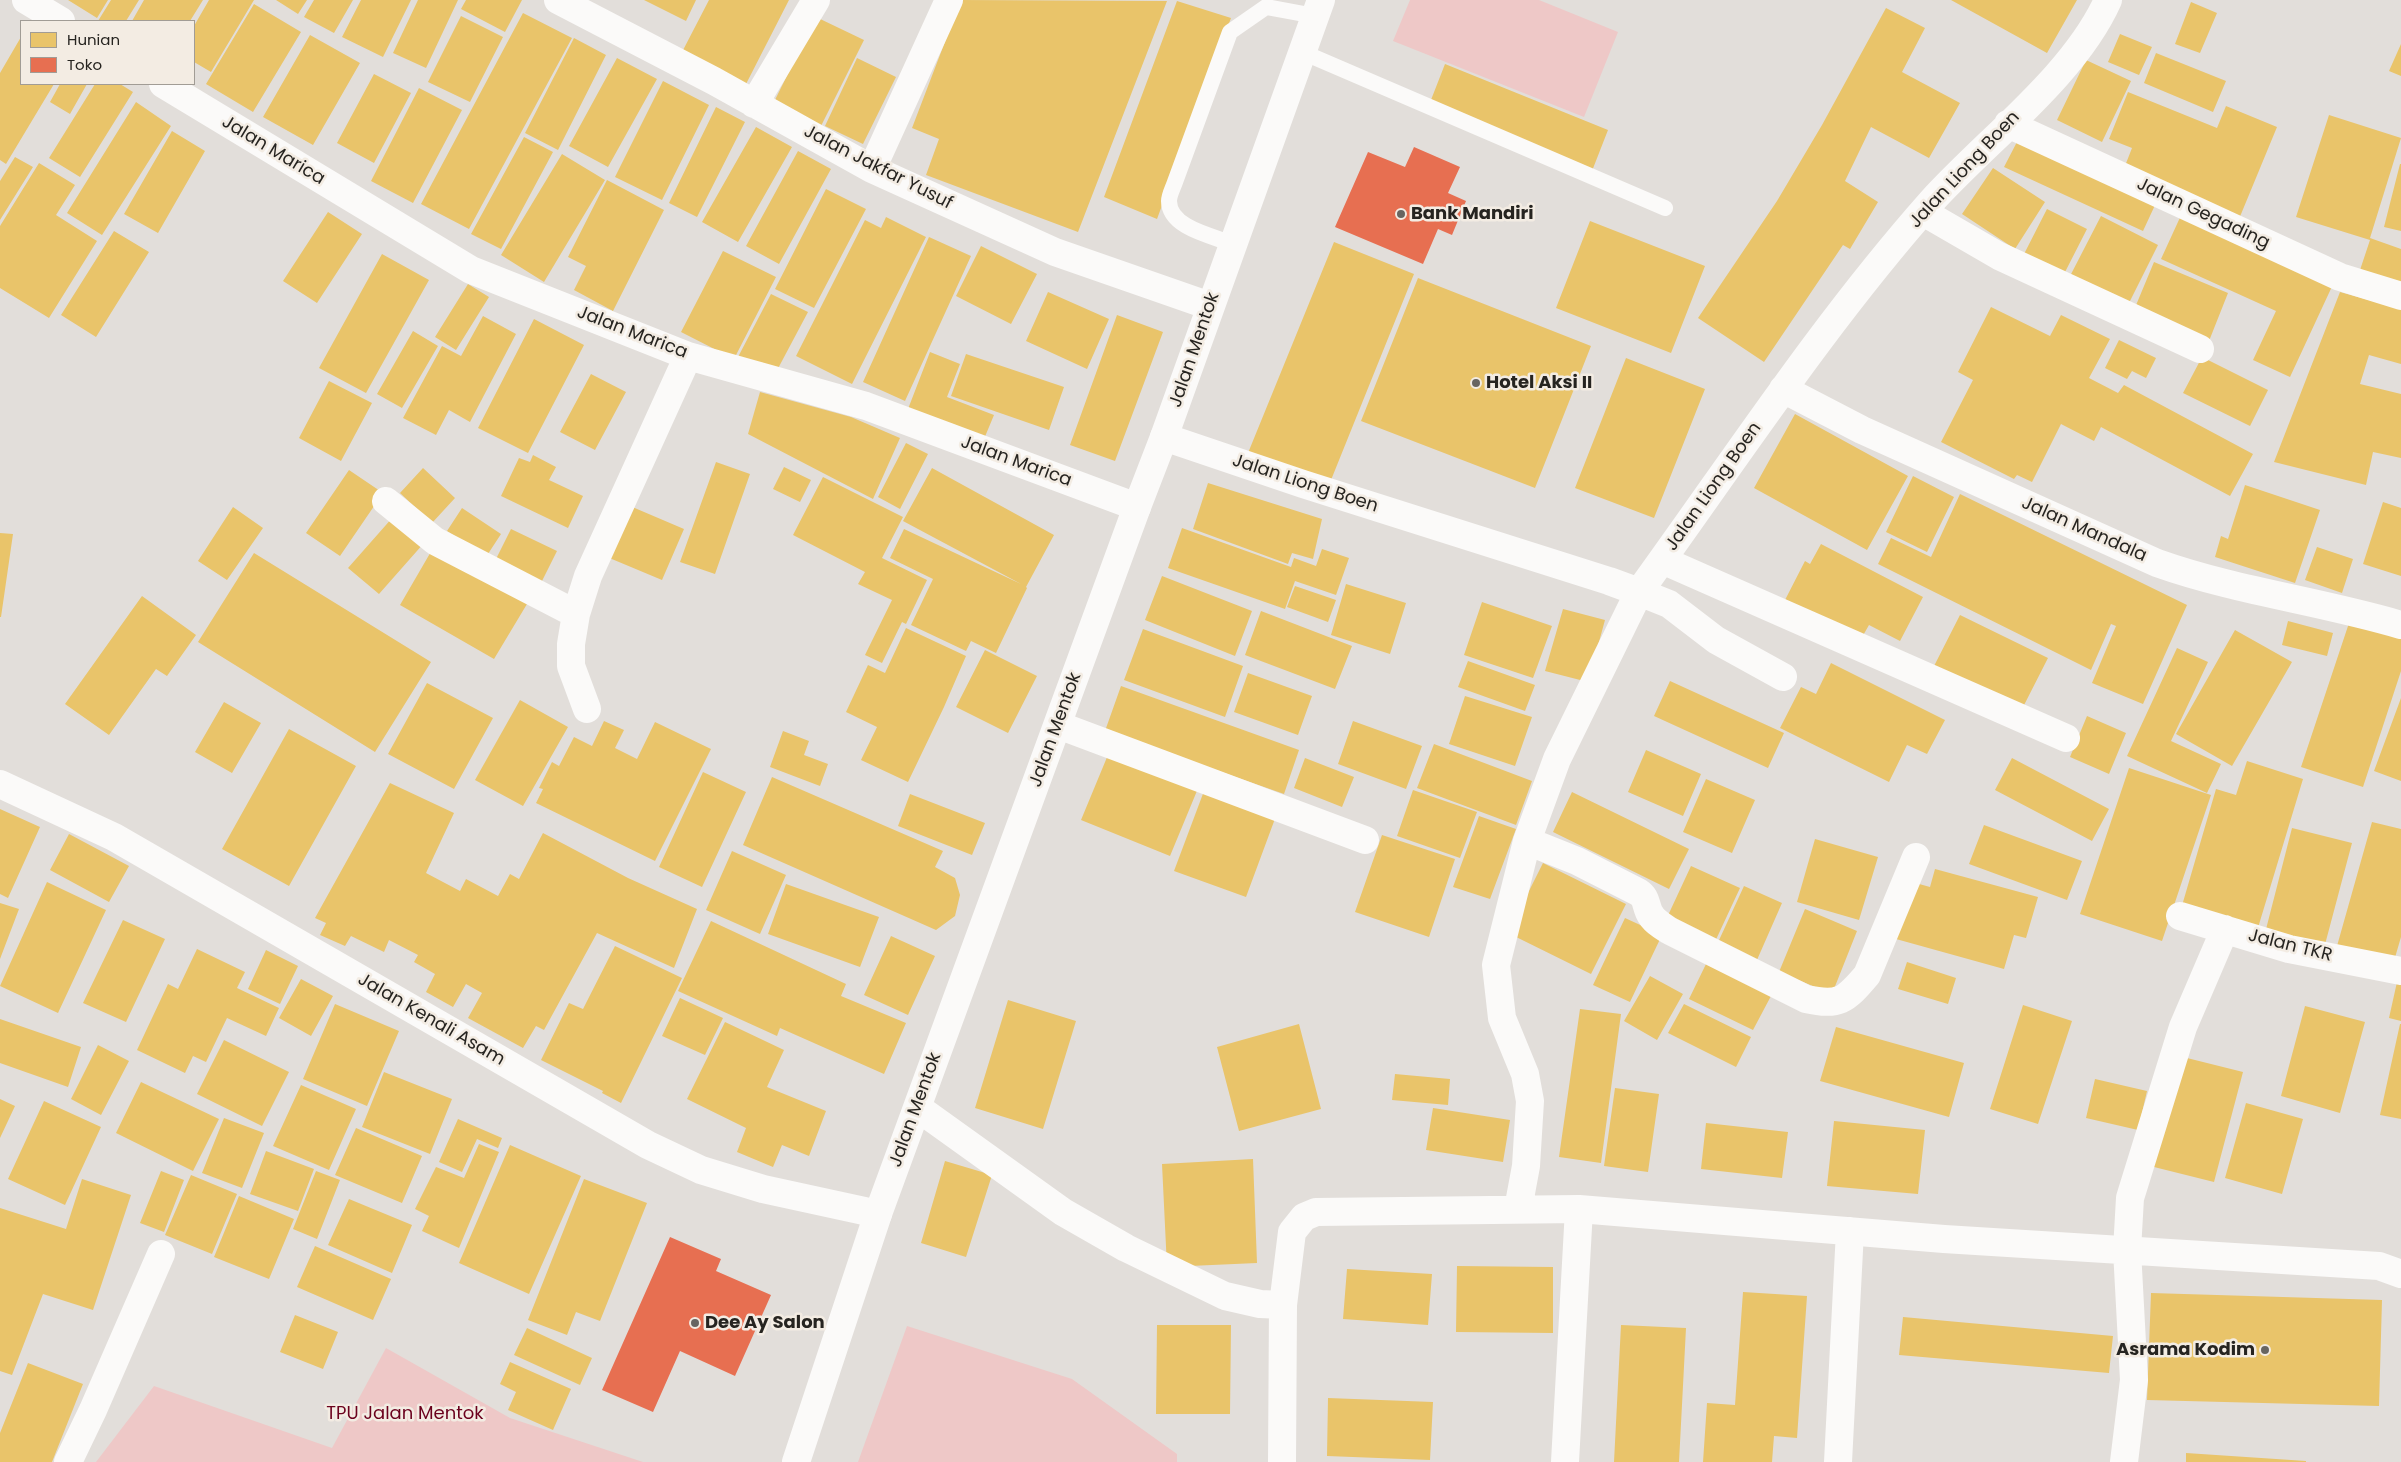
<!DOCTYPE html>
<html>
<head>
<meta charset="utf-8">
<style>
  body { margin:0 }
  #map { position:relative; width:2401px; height:1462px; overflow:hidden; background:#e2deda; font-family:Poppins,sans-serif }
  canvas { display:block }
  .legend { position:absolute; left:20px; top:20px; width:175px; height:65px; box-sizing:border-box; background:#f3ece3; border:1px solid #a19c95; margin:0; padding:6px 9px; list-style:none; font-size:15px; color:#262420 }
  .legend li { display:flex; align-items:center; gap:10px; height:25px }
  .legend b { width:25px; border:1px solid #a19c95 }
</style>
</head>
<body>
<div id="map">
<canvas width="2401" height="1462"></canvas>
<ul class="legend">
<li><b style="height:14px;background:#e9c46a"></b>Hunian</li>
<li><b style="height:14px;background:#e76f51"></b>Toko</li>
</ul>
</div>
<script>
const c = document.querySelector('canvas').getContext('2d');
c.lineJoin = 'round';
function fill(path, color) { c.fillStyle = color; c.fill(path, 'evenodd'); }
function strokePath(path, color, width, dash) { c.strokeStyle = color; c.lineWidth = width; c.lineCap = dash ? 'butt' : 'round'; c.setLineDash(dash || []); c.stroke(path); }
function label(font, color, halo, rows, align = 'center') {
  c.font = font + ' Poppins,sans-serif'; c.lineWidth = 5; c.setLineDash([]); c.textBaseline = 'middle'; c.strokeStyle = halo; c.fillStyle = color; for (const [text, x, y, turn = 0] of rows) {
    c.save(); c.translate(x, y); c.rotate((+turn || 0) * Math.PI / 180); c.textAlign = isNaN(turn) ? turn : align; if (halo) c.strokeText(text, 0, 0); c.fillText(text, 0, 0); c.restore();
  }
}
fill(new Path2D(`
  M1410,0H1539L1618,32L1584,117L1393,41Z
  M907,1326L1072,1379L1177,1454V1462H858Z
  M386,1348L510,1418L643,1462H96L154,1386L332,1448Z`), '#eec8c7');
fill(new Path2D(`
  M68,0H108L97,18Z
  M111,0H139L126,21H98Z
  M144,0H203L190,21H132Z
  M209,0H254L211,72L194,62V26Z
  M276,0H307L298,14Z
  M314,0H353L334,33L304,17Z
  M361,0H411L383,57L342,37Z
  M418,0H458L426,68L393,53Z
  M466,0H522L505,32L461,9Z
  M644,0H696L686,21Z
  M709,0H789L745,86L681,54Z
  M961,0L1167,1L1078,232L926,175L939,139L912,128Z
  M1951,0H2077L2047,53Z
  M1177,1L1231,18L1157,219L1104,197Z
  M2191,2L2217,13L2200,53L2175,44Z
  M254,4L301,32L253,112L206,84Z
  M1886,8L1925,28L1902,72L1960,103L1929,158L1871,127L1845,181L1878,202L1850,249L1843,245L1764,362L1698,318L1777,201L1822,125Z
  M523,13L572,38L469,229L421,204Z
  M461,16L503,37L470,102L428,82Z
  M816,17L864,40L820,128L773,104Z
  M2120,34L2152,47L2139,75L2108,62Z
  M310,35L360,63L313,145L263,117Z
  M21,37V84H54L6,164L0,160V73Z
  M574,38L606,55L558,150L525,133Z
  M2401,44V76L2389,71Z
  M2156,53L2226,81L2213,112L2144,83Z
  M617,58L657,79L608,167L569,146Z
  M857,58L896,77L863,144L825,126Z
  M2086,60L2131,81L2102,142L2057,120Z
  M1445,64L1608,130L1592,171L1429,105Z
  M374,74L411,93L374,163L337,143Z
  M663,81L709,105L662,200L615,177Z
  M60,84H87L70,114L50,102Z
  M95,84H120L133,92L80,177L49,158Z
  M419,88L462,110L413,203L371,181Z
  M2128,92L2217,128L2226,106L2277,127L2239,219L2123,171L2132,148L2109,139Z
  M136,102L171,126L102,235L67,213Z
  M716,107L745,122L697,217L669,203Z
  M2329,115L2401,138L2370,238L2401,249V291L2358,276L2370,240L2296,217Z
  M756,127L792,147L738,242L702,222Z
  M172,131L205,151L158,233L124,214Z
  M524,137L553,152L501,249L471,234Z
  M2018,140L2156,203L2143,231L2004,167Z
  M798,151L831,169L779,264L746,246Z
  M562,154L605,180L544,282L501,255Z
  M15,157L33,167L0,220V181Z
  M39,163L75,185L56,215L97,241L49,318L0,288V226Z
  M2400,164H2401V231L2384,227Z
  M1993,168L2045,202L2015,249L1962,214Z
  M607,180L664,210L613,311L574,290L586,266L568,257Z
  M826,189L866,209L814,308L775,289Z
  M2047,209L2087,229L2063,276L2023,256Z
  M2183,211L2335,280L2290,377L2253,360L2276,311L2161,259Z
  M328,212L362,234L317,303L283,281Z
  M2101,216L2158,245L2126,309L2068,280Z
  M886,217L926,237L852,384L796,356L865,220L881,228Z
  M1590,221L1705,266L1671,353L1556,308Z
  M114,231L149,252L96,337L61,315Z
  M929,237L971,256L905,401L863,382Z
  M1334,242L1414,274L1329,485L1248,453Z
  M981,246L1037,274L1011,324L956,296Z
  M723,251L776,277L734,359L681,332Z
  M382,254L429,280L366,393L319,368Z
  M2154,262L2228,293L2209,341L2134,310Z
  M1418,278L1591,346L1535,488L1361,421Z
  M468,284L489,297L456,350L435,337Z
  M1048,292L1109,319L1087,369L1026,341Z
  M2340,292L2401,309V364L2369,355L2360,384L2401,394V458L2373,452L2366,485L2274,462Z
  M771,294L808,312L774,376L738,357Z
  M1991,307L2050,336L2061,315L2110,339L2089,378L2118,393L2124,385L2253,454L2230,496L2101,427L2094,441L2061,424L2032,482L2017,475L2014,479L1941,442L1973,380L1958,372Z
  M1117,315L1163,332L1115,461L1070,445Z
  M483,316L516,334L470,422L449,410L436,435L403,418L442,346L461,356Z
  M534,319L584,345L528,453L478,428Z
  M413,331L438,346L402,408L377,394Z
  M2119,340L2156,358L2146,378L2132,371L2127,379L2105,368Z
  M930,352L960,364L947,397L994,415L984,439L908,409Z
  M966,354L1064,387L1049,430L951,396Z
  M2202,357L2268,390L2250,426L2183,393Z
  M1626,358L1705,389L1654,518L1575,488Z
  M591,374L626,392L595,450L560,432Z
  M329,381L372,403L341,461L299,438Z
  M760,392L851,417L900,438L873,499L748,434Z
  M1795,414L1908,476L1867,550L1754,488Z
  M906,443L928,454L900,509L878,497Z
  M533,455L556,467L549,480L583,496L568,528L501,496L519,458L530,462Z
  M716,462L750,474L715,574L680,562Z
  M784,467L811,480L800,502L773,489Z
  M423,468L455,498L432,523L400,493Z
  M932,468L1054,535L1026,587L1027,588L996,653L971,641L966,651L911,625L933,579L890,558L904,529L1021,584L903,521Z
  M349,470L383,493L340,556L306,533Z
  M1913,476L1954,497L1927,552L1886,532Z
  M823,477L903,517L882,558L927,580L906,624L902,622L882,663L865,655L892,600L858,584L865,572L793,535Z
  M1208,483L1322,519L1313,559L1292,553L1288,564L1193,529Z
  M2245,485L2320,510L2295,583L2215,557L2221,536L2228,539Z
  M1960,494L2187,605L2143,704L2092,683L2116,626L2111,624L2091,670L1878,564L1891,538L1931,557Z
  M2383,502L2401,508V576L2363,564Z
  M630,506L684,529L662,580L607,557Z
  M233,507L263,528L227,580L198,561Z
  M462,508L501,534L486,557L447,531Z
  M393,517L424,543L379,594L348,568Z
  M1182,528L1291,567L1294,558L1316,566L1322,549L1349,558L1336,595L1295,581L1285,609L1168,568Z
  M511,529L557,551L541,583L495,561Z
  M0,533L13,534L1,617H0Z
  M436,543L530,599L494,659L400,605Z
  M1821,544L1923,597L1900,641L1869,625L1861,639L1785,600L1805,561L1810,564Z
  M2317,547L2353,559L2342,593L2305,580Z
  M254,553L431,662L375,752L198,642Z
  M1162,576L1252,611L1235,656L1145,620Z
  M1346,584L1406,603L1390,654L1331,635Z
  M1295,586L1336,600L1328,622L1287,607Z
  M142,596L196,635L167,676L156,669L109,735L65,704Z
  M1482,602L1552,626L1533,678L1464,655Z
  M1563,609L1605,620L1588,682L1545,671Z
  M1261,611L1352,646L1335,689L1245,655Z
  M1960,615L2048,658L2020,713L1932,670Z
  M2350,620L2401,636V671L2363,787L2301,767Z
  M2288,621L2333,633L2327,656L2282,645Z
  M906,628L966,656L944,707L908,782L861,760L877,727L846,712L868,665L885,673Z
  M1143,629L1243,666L1225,717L1124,680Z
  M2235,630L2292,662L2232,766L2176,734Z
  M2177,648L2208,662L2171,741L2221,764L2207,793L2127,756Z
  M985,650L1037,676L1008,733L956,707Z
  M1468,661L1535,685L1525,711L1458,687Z
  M1831,663L1945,720L1927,754L1907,745L1889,782L1780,728L1801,687L1816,694Z
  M1248,673L1312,696L1298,735L1234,712Z
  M1670,681L1784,733L1768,768L1654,716Z
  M427,683L493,718L454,789L388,754Z
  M1121,686L1299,750L1284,794L1105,731Z
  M1465,696L1532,717L1515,766L1449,744Z
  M2401,698V781L2374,771Z
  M520,700L568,727L523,806L475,780Z
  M224,702L261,723L232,773L195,752Z
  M2087,716L2126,733L2109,774L2070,757Z
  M604,721L624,730L615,748L637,759L655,722L711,749L655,861L536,803L543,789L539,788L552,762L559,766L574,737L592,746Z
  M1353,721L1422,746L1406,789L1338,764Z
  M289,729L356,766L289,886L222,849Z
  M783,731L809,741L804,755L828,764L820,786L770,767Z
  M1434,744L1532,781L1516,825L1417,788Z
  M1110,750L1199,786L1170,856L1081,820Z
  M1646,750L1701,774L1683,816L1628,792Z
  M1305,758L1354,777L1342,807L1294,788Z
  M2012,758L2109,809L2092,841L1995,790Z
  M2247,761L2303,779L2257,931L2181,909L2216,789L2236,795Z
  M2129,768L2211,795L2162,941L2080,914Z
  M703,772L746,792L702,887L659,867Z
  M772,777L943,851L935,867L955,878L960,895L955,916L936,930L743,845Z
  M1706,779L1755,800L1732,853L1683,832Z
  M390,783L454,813L426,873L460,891L466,879L498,896L510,874L519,879L543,833L628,878L697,909L674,968L597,933L544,1030L536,1026L523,1048L468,1018L482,993L466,984L453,1007L426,992L435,974L414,962L418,955L389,940L384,952L351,936L345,946L320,935L326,923L315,918Z
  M1413,790L1477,812L1460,858L1397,836Z
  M1204,791L1276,816L1246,897L1174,871Z
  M1572,792L1689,849L1669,889L1553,832Z
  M910,794L985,823L972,855L898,826Z
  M0,809L40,827L8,898L0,894Z
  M1479,816L1516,829L1490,899L1453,887Z
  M2372,822L2401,829V937L2394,961L2337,946Z
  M1984,825L2082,861L2067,900L1969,864Z
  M2292,828L2352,843L2323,952L2264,937Z
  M69,834L129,866L109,902L50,870Z
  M1382,835L1455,859L1429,937L1355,912Z
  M1815,839L1878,857L1859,920L1797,902Z
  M732,851L786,875L760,934L706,910Z
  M1543,863L1626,904L1591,974L1508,933Z
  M1691,866L1740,888L1713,946L1664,924Z
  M1935,869L2038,897L2026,938L2014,935L2004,969L1896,939L1912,882L1930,887Z
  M47,882L106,910L58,1013L0,986Z
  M786,884L879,917L860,967L768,934Z
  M1744,886L1782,903L1753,969L1714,951Z
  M0,903L19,909L0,959Z
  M1805,909L1857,931L1832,994L1779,972Z
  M1625,918L1662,935L1630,1002L1593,985Z
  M123,920L165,939L126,1022L83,1003Z
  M711,921L846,984L841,996L906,1023L884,1074L780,1028L777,1036L678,991Z
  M891,936L935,956L908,1015L864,995Z
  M615,946L682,978L621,1103L602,1093L603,1091L541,1060L569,1003L583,1009Z
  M197,949L245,972L237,988L279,1008L266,1036L227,1018L206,1062L193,1056L185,1073L137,1050L168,984L178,989Z
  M266,950L298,966L280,1004L248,989Z
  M1907,962L1956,978L1948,1004L1898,989Z
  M1706,964L1771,996L1753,1030L1689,999Z
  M1650,976L1683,994L1657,1040L1624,1021Z
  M301,979L333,996L311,1036L279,1018Z
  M2397,982L2401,983V1021L2389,1018Z
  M680,998L723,1018L705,1055L662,1036Z
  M1008,1000L1076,1021L1043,1129L975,1108Z
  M335,1004L399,1031L367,1106L303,1079Z
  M1684,1004L1751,1037L1736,1067L1668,1033Z
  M2023,1005L2072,1021L2038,1124L1990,1109Z
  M2305,1006L2365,1022L2340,1113L2281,1096Z
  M1580,1009L1621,1014L1601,1163L1559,1157Z
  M0,1019L81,1047L68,1087L0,1063Z
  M725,1022L784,1050L767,1087L826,1111L809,1156L782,1145L773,1167L737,1152L746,1128L687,1099Z
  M1299,1024L1321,1109L1239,1131L1217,1047Z
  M2400,1024H2401V1119L2380,1115Z
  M1836,1027L1964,1063L1949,1117L1820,1081Z
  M224,1040L289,1072L262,1126L197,1094Z
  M98,1045L129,1061L101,1115L71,1099Z
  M2175,1055L2243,1072L2214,1182L2146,1165Z
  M384,1072L452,1099L430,1154L362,1127Z
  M1395,1074L1450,1079L1448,1105L1392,1100Z
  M2095,1079L2147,1091L2138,1130L2086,1118Z
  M141,1082L219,1119L193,1171L116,1133Z
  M301,1085L356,1109L329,1170L273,1146Z
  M1615,1088L1659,1094L1648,1172L1604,1166Z
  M0,1099L15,1106L0,1138Z
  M44,1101L101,1127L65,1205L8,1179Z
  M2246,1103L2303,1119L2282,1194L2225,1178Z
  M1433,1108L1510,1120L1503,1162L1426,1150Z
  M224,1118L264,1133L242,1188L202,1173Z
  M458,1119L502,1138L498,1148L477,1139L462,1172L439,1162Z
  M1834,1121L1925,1130L1918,1194L1827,1186Z
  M1706,1123L1788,1132L1782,1178L1701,1169Z
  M356,1128L422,1156L402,1203L335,1175Z
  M479,1144L499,1152L459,1248L422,1231L429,1216L415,1209L436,1167L464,1178Z
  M510,1145L581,1176L529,1294L459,1263Z
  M266,1151L314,1169L298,1211L250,1194Z
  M1253,1159L1257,1263L1167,1267L1162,1164Z
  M945,1161L992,1175L966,1257L921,1243Z
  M161,1171L184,1180L164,1232L140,1223Z
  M316,1171L340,1180L317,1239L293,1229Z
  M191,1175L237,1194L212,1254L165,1235Z
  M82,1179L131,1195L93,1310L43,1294L12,1375L0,1371V1208L66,1229Z
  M584,1179L647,1203L600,1321L576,1312L567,1335L528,1320Z
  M239,1196L294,1219L269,1279L214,1257Z
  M349,1199L412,1225L392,1273L328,1245Z
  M315,1246L391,1279L373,1320L297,1287Z
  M1457,1266L1553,1267V1333L1456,1332Z
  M1347,1269L1432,1274L1428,1325L1343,1319Z
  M1743,1292L1807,1296L1797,1438L1774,1436L1772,1462H1703L1707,1403L1735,1405Z
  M2151,1293L2382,1300L2379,1406L2147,1400Z
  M295,1315L338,1332L323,1369L280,1352Z
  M1903,1317L2113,1336L2109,1373L1899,1355Z
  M1157,1325H1231L1230,1414H1156Z
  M1621,1325L1686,1328L1679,1462H1614Z
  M527,1328L592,1358L580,1385L514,1355Z
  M510,1362L571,1389L553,1430L508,1410L516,1392L500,1384Z
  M28,1363L83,1384L52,1462H0V1433Z
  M1328,1398L1433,1402L1430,1460L1327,1456Z
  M2186,1453L2306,1461V1462H2186Z`), '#e9c46a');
fill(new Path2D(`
  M1414,147L1460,167L1448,193L1466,201L1452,235L1438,229L1423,264L1335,227L1368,152L1405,167Z
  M670,1237L721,1259L716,1271L771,1295L735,1376L680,1351L653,1412L602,1390Z`), '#e76f51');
strokePath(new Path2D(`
  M1302,52L1665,208
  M1233,244C1213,236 1169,228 1169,201C1169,195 1173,188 1175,182L1230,32L1266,7L1315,16`), '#fbfaf9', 16);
strokePath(new Path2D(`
  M26,0L61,21
  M558,0L714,81L872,169L1055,252L1210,306
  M163,84L471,270L688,356L866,406L1137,507
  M754,104L816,0
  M2008,124L2340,277L2401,296
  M872,169L949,0
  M1923,212L1999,256L2200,349
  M1783,389L1862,430L2157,563C2236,591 2320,601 2401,625
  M1164,437L1303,484L1609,581L1639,592C1734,461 1823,324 1931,202C1987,140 2074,76 2108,0
  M386,501L435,541L576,614
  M1662,560L2066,738
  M1783,677L1716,640L1669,604L1639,592L1557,759L1527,841L1577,861L1638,892C1647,898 1645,903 1649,912C1653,921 1662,926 1670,931L1806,999C1839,1006 1845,1001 1867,975L1916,857
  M587,709L571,666V644L576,614L588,576L688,356
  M1058,725L1365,840
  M0,784L114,837L648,1145L701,1170L763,1189L878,1214
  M2180,916L2289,949L2401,971
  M918,1108L1063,1212L1126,1248L1225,1296L1260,1304L1283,1305
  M1518,1209L1526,1166L1530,1101L1525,1074L1502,1018L1496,965L1527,841
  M68,1462L93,1410L161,1254
  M1282,1462L1283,1305L1292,1232L1304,1217L1316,1212L1579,1209L1944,1239L2379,1266L2401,1274
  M1565,1462L1579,1209
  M1838,1462L1850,1231
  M2124,1462L2134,1380L2127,1250L2130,1198L2183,1027L2225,929`), '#fbfaf9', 28);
strokePath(new Path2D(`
  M796,1462L878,1214L1137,507L1164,437L1321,0`), '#fbfaf9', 28);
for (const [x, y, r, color] of [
  [1401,214,5,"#686561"],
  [1476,383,5,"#686561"],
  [695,1323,5,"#686561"],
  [2265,1350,5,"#686561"]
]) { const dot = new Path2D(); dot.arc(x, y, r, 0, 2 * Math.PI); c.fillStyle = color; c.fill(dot); strokePath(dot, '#f3ece3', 2); }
label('18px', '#262420', '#f3ece3', [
  ["Jalan Marica",273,151,31],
  ["Jalan Jakfar Yusuf",878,168,27],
  ["Jalan Liong Boen",1965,170,-47],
  ["Jalan Gegading",2203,214,25],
  ["Jalan Marica",632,333,21],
  ["Jalan Mentok",1195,350,-71],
  ["Jalan Marica",1016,462,20],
  ["Jalan Liong Boen",1305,484,18],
  ["Jalan Liong Boen",1714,487,-55],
  ["Jalan Mandala",2084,530,24],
  ["Jalan Mentok",1056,730,-70],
  ["Jalan TKR",2290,946,14],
  ["Jalan Kenali Asam",431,1020,30],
  ["Jalan Mentok",916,1110,-70]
]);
label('bold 18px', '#262420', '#f3ece3', [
  ["Bank Mandiri",1411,214],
  ["Hotel Aksi II",1486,383],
  ["Dee Ay Salon",705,1323],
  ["Asrama Kodim",2255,1350,"right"]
], 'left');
label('18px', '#6b011d', '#f3ece3', [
  ["TPU Jalan Mentok",405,1414]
]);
</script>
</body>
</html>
